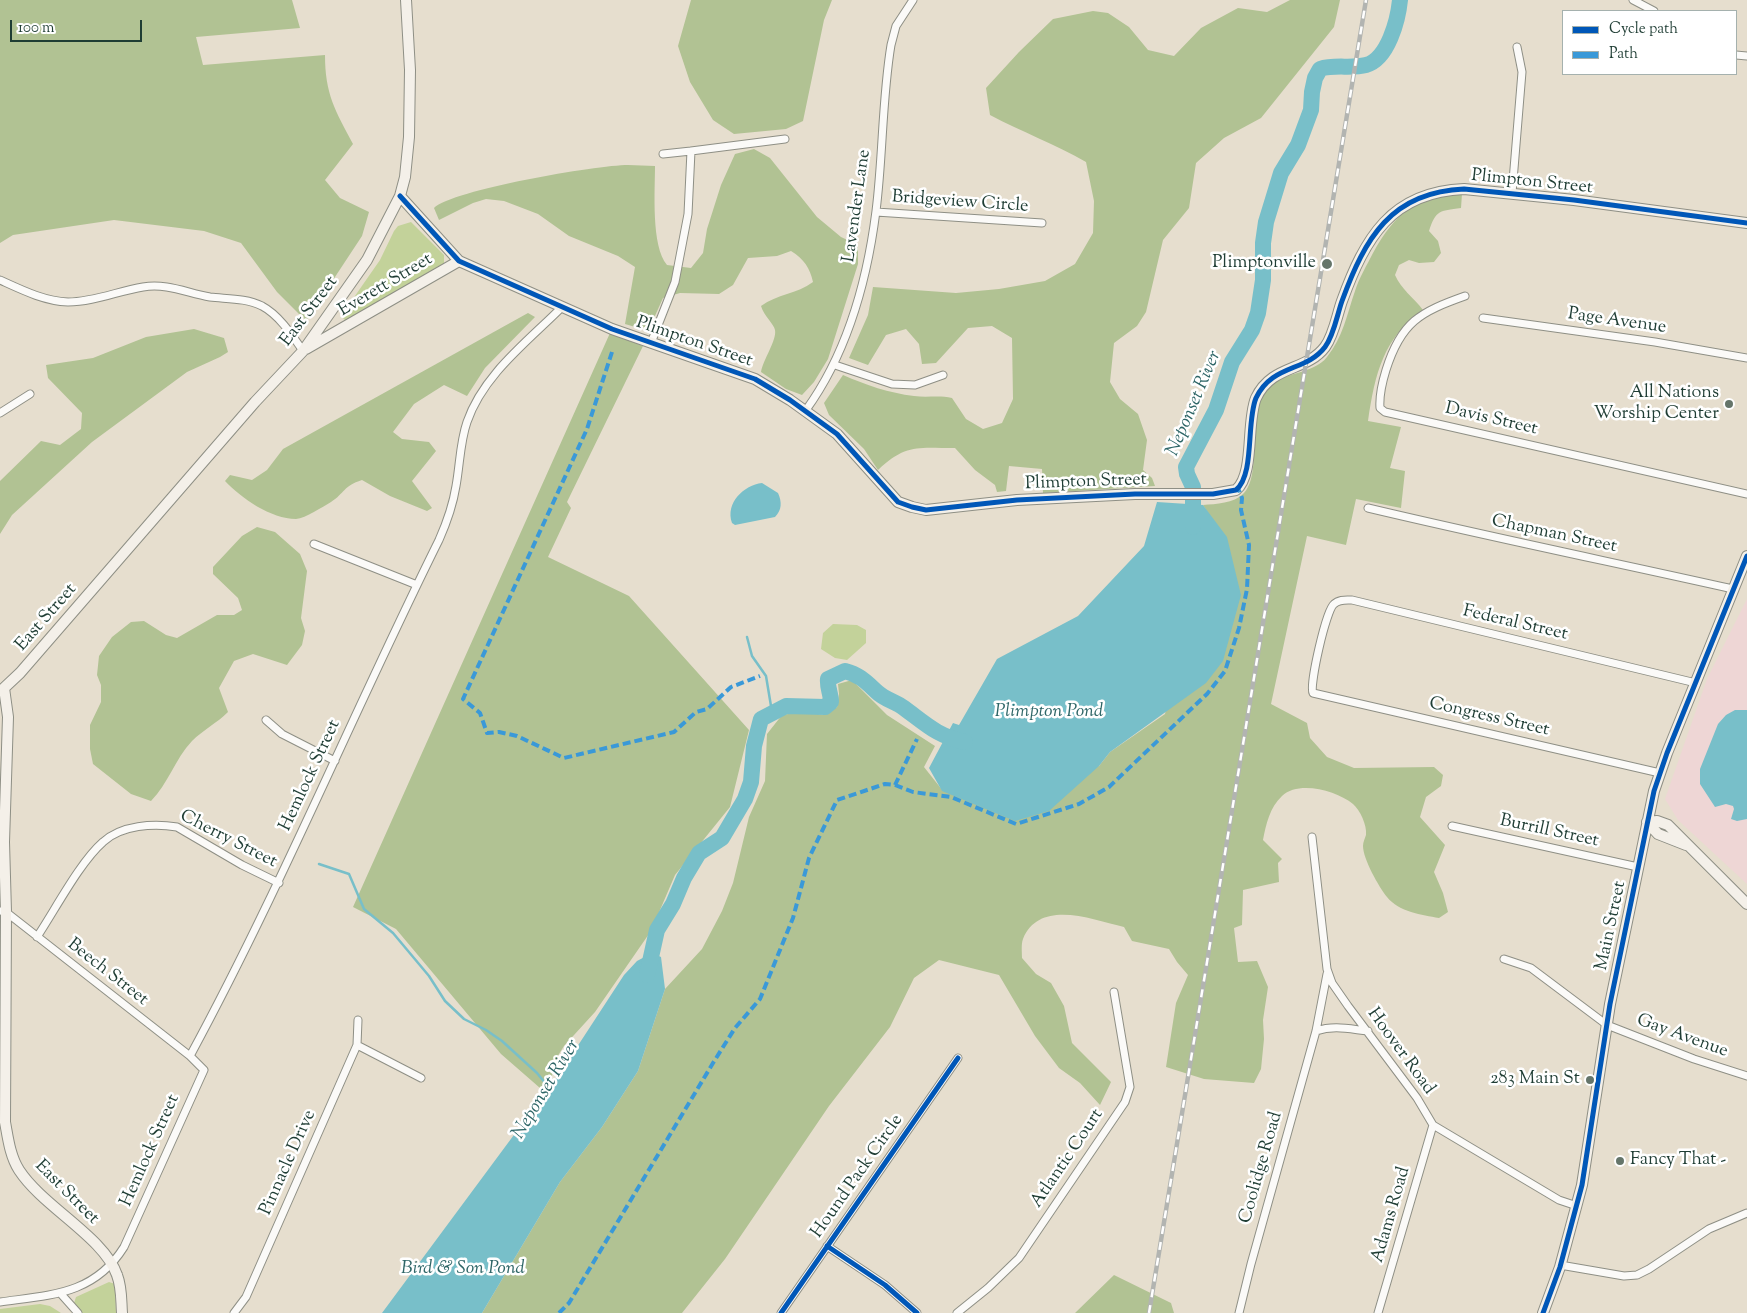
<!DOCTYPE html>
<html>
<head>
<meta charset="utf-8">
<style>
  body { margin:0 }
  #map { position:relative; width:1747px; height:1313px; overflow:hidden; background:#e6dece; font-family:"Sorts Mill Goudy",serif }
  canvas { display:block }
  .legend { position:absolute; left:1562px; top:10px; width:175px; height:65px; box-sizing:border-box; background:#fff; border:1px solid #a5b1ae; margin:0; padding:6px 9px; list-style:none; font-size:15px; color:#1f3d34 }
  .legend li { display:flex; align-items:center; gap:10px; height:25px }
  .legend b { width:25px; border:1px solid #a5b1ae }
  .scale { position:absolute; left:10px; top:20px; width:132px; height:22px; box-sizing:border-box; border:2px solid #1f3d34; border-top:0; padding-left:6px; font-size:15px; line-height:18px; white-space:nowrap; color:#1f3d34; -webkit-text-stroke:4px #fff; paint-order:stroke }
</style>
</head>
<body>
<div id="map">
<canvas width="1747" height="1313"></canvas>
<ul class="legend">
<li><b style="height:6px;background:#0057b8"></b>Cycle path</li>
<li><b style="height:6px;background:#3a99d8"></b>Path</li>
</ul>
<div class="scale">100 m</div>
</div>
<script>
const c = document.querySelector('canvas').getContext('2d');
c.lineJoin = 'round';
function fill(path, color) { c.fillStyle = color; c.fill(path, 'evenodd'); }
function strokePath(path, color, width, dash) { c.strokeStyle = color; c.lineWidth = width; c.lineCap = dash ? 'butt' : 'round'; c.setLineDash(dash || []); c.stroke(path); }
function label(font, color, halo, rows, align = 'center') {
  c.font = font + ' "Sorts Mill Goudy",serif'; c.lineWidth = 5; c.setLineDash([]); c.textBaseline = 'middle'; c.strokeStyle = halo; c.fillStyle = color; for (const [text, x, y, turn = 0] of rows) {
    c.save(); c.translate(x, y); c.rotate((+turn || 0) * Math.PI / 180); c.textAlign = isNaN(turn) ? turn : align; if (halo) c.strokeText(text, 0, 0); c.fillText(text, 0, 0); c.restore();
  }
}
fill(new Path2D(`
  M1747,599V884L1678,820L1665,799L1707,679Z`), '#eed6d5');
fill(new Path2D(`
  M411,222L444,255V263L346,321L341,316L380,260L394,231L398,226Z
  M833,624L857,625L866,630V643L847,660L835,658L821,649L823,633Z
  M109,1282L115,1284L116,1313H82L74,1303L76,1297Z
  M40,1304L50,1306L61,1313H0V1309Z`), '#c3d29a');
fill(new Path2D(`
  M0,0H292L300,28L196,37L203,65L325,55C325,94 335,110 353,144L325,180L340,198L369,212L362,236L306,321L277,292L241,243L204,231L114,220L13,235L0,243Z
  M691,0H832L824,20L803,121L786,129L734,134L713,120L690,82L678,46Z
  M1290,0H1340L1334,27L1261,118L1224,138L1196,163L1189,208L1163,240L1146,312L1137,326L1114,343L1110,382L1120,399L1138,414L1147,440L1143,470L1152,478L1155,486L1043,493L1042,469L1009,466L1006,491L997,492L995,485L975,470L955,448C919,448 906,443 878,470L864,449L829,415L824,403L843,375C866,385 889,393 914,396C927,398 939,395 952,398L966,419L983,429L1002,423L1013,399L1012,338L992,326L968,328L936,363L922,364L919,344L906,329L886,335L868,365L849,358L868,315L873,287L956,293L999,289L1045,281L1075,264L1093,233L1094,201L1086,162C1055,144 1022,132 990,115L986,88L1019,52L1053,19L1093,11L1108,13L1129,27L1148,50L1174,56L1201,28L1238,8L1267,12Z
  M754,149L770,158L817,217L841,237L858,245V264L828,359L814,382L802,395L786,389L761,372C763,360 777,340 775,330C774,324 764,316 761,306C777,294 797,294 813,282C810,268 804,259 791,251L777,256L748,258L733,285L719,294L680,293L663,298L650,327L642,329L625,324L635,267L618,256L569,236L538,214L504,201L486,199L473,203L439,220L434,208C452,190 597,165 628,165C637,165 646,166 655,166C655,191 651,246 667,265L691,268L703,253L707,229L721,185L735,154Z
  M1462,194L1461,208C1439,211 1436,210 1429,231L1438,241L1441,253L1434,262L1419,263L1409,260L1399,265L1395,275C1401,289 1413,297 1423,310C1383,338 1375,374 1368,421L1401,427L1390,468L1405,471L1401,508L1356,499L1346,545L1307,536L1271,704L1307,723L1310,738L1327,757L1354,768L1434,767L1443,775L1441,786L1426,797L1420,817L1445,845L1434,872L1443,893L1448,912L1439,918C1422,915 1399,912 1387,897C1379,887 1363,859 1363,846C1363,842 1365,838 1366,835C1367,825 1360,810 1353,804C1337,791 1299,780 1282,796C1270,807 1266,824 1263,840L1282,859L1278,863L1279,882L1243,890L1242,925L1234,928L1238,962L1257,961L1268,987L1263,1020L1264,1039L1261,1069L1254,1083L1204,1079L1166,1067L1176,1003L1188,975L1177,962L1169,949L1132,941L1124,927C1093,920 1040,898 1023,939C1021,944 1022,952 1022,958L1036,974L1051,983L1064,1006L1072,1043L1111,1082L1100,1105L1080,1083L1059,1068L1035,1036L999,975L939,960L914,978L890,1027L829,1106L725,1259L682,1313H482L560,1182L602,1127L638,1071L665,989L702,949L722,911L733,883L749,817L765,781L767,734L782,715L806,711L823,715L837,707L839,694L838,684L852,680L887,715L935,746L924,767L943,791L1099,766L1110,752L1165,714L1208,513L1203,505C1216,504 1234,503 1243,494C1263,476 1246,414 1267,389C1282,371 1313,375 1327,357C1343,337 1347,314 1355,291C1359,278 1367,265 1373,253C1396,212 1415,197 1462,194Z
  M528,313L535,317L485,368L467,396L444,385L414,404L393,432L402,439L429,442L436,451L412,481L432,508L427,511L390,496L362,480C343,486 345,493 331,502C322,507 306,518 296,519C271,519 241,498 225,481L230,475L252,480L267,470L283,449Z
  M194,329L224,338L228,352L220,357L187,372L92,442L12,515L0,534V481L41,441L60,445L81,429L82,413L48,378L46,365L93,358L146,337Z
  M610,333L643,346L567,502L571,508L548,557L629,596L749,730L730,807L675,875L651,931L595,1012L564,1046L554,1062L552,1076L540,1088L501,1054L396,929L353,907Z
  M257,527L275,532L300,554L307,571L301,618L305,631L302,645L287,665L253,654L234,661L219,688L228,712C217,723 203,730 192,741C175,759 168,784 151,801L131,794L93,764L90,749V725L101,702V685L97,675L99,656L112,637L131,622L144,621L166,635L177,638L217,615H234L242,610L238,598L213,574V567L242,536Z
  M1114,1275L1171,1303L1174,1313H1075Z`), '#b1c293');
fill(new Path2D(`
  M762,483L778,493C782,502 782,510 775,517L735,525L732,523C725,503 744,485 762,483Z
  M1157,502L1203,505L1227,537L1241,595L1223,661L1206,683L1110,752L1099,766L1049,811L1015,821L942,791L929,768L953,723L959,725L997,659L1078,616L1144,546Z
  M1735,710H1747V819L1737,821L1731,819L1734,809L1733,806L1726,804L1715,807L1700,784V769L1718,724L1726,715Z
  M652,953L661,957L665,989L638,1071L602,1127L560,1182L482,1313H382L562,1070L624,975L637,961Z`), '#78bfc9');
strokePath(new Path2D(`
  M747,637L752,656L766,676L772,712
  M319,864L349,874L364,909L393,933L429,976L445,1001L464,1019L486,1030L502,1041L537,1073L550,1089`), '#78bfc9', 2.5);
strokePath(new Path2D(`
  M1193,527V487L1187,474L1186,467L1216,410L1232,362L1252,330L1258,313L1263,280V243L1266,222L1281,173L1298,145L1311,110L1312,92L1315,78L1320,69C1335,64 1351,69 1366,65C1388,59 1398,20 1400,0
  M647,975L657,930L673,904L684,878L699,853L722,838L745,799L751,782L754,746L761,719L786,706L825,707L831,702C831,694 827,687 828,679L845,671C860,675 866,682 877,692C884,699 896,702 904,708C926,724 937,736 965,742`), '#78bfc9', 16);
const street = new Path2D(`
  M1633,0L1654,11
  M1736,55L1747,56
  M691,151L785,139
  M1512,193L1522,72L1517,47
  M876,212L1042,223
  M0,280C22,290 44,301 68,302C94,302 118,291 143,287C167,283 187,293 210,297C227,299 246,298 262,306C279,315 292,335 303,351
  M1465,296C1420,312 1401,322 1386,370C1382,383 1379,395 1380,408L1385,412L1747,494
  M1483,318L1655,342L1747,358
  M651,343L675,282L688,214L691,151L663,154
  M835,365L892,384L915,385L943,375
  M806,410C848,352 867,282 876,211C883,156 882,99 891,45L896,26L913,0
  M0,413L30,394
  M1368,508C1490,537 1612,562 1733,589
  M314,544L417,585
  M266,720L282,734L335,761
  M1660,773L1313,693C1309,686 1326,610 1334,604C1339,599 1346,600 1352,600L1696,683
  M1452,826L1638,867
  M1312,837L1327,969L1332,983L1348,1006L1417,1098L1433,1125L1559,1200L1577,1206
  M0,911L6,912L190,1056L204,1070L124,1247C94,1295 50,1295 0,1302
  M37,937C55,910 80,862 103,842C121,825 154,823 177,827L242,865L279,883
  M1504,959L1531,968L1607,1025L1694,1059L1747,1076
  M1316,1031C1334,1025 1349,1029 1368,1031
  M357,1045L421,1078
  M190,1056C281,888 354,711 439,540C447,522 453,505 456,486C460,464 460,442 467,422C483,375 527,342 561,308
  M827,1246L885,1285L917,1313
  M1560,1265L1624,1276L1637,1275L1649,1269L1709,1229L1747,1213
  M61,1294L78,1313
  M234,1313L246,1297L357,1045L358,1020
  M781,1313L958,1058
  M957,1313L988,1288L1019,1258L1125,1102L1130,1087L1114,992
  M1239,1313L1251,1264L1316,1031L1327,974
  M1378,1313L1433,1125`);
const secondary = new Path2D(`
  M400,196L459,261L612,329L755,379L790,400L837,434L898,502L912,507L926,510L1017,500L1135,494H1213L1236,490C1255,474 1246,422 1256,398C1272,364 1306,372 1325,347C1334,335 1337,315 1342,301C1365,238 1391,192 1464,189L1574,200L1747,223
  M306,349L459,261
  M1647,822L1657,821L1668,825L1747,904
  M1647,822L1658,834L1686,845
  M122,1313C121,1300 122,1288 117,1275C104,1237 43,1207 19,1170C10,1156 8,1138 5,1122L6,912L4,842L8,717L4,688L20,673L255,402L303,351L367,260L400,196L405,177L409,137L410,70L406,0
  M1543,1313L1560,1267L1582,1185L1610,1004L1654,791L1667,753L1747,556`);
strokePath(street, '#8e8f85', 9);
strokePath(secondary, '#8e8f85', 12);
strokePath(street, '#fbfaf8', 7);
strokePath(secondary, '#f4f0e9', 10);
const rail = new Path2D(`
  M1149,1313L1366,0`);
strokePath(rail, '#b2b4b1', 4.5);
strokePath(rail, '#fff', 2.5, [8]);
strokePath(new Path2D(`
  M612,352L587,429L463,699L480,713L487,733L499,732L517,736L564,758L674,732L696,712L707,709L731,687L760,676
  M895,785L913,792L951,797L1016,824L1079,804L1109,787L1207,694L1225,671L1239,628L1247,589L1249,545L1241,510L1242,498L1238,488
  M559,1313L569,1303L713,1063L735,1028L760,999L793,918L809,858L837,800L885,784L895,785L917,739`), '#3a99d8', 4, [8, 4]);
strokePath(new Path2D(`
  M400,196L459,261L612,329L755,379L790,400L837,434L898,502L912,507L926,510L1017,500L1135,494H1213L1236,490C1255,474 1246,422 1256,398C1272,364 1306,372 1325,347C1334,335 1337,315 1342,301C1365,238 1391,192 1464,189L1574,200L1747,223
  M827,1246L885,1285L917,1313
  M781,1313L958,1058
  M1543,1313L1560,1267L1582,1185L1610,1004L1654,791L1667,753L1747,556`), '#0057b8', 5);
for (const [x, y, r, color] of [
  [1327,264,6,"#65756a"],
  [1729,404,5,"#65756a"],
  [1590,1080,5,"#65756a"],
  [1620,1161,5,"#65756a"]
]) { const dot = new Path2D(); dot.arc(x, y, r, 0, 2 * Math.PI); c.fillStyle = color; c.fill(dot); strokePath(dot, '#fff', 2); }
label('18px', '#1f3d34', '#fff', [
  ["Plimpton Street",1532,183,6],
  ["Bridgeview Circle",960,203,4],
  ["Lavender Lane",858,206,-82],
  ["Everett Street",386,286,-31],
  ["East Street",310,312,-53],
  ["Page Avenue",1617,322,8],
  ["Plimpton Street",694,343,19],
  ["Davis Street",1491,420,13],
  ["Plimpton Street",1086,483,-2],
  ["Chapman Street",1554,535,12],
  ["East Street",47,618,-49],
  ["Federal Street",1515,624,13],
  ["Congress Street",1489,718,13],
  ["Hemlock Street",311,776,-65],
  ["Burrill Street",1549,832,12],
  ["Cherry Street",228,840,27],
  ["Main Street",1612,926,-78],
  ["Beech Street",107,973,38],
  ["Gay Avenue",1682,1037,20],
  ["Hoover Road",1400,1052,54],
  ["Hemlock Street",151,1151,-66],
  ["Atlantic Court",1068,1159,-56],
  ["Pinnacle Drive",289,1163,-66],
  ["Coolidge Road",1262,1168,-74],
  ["Hound Pack Circle",858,1177,-55],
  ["East Street",66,1193,45],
  ["Adams Road",1392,1215,-74]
]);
label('18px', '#1f3d34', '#fff', [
  ["Plimptonville",1316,264],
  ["All Nations",1719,394],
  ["Worship Center",1719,415],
  ["283 Main St",1580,1080],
  ["Fancy That -",1630,1161,"left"]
], 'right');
label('italic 19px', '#2e6667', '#fff', [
  ["Neponset River",1195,404,-67],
  ["Plimpton Pond",1049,713],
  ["Neponset River",547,1090,-59],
  ["Bird & Son Pond",463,1270]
]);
</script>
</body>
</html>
